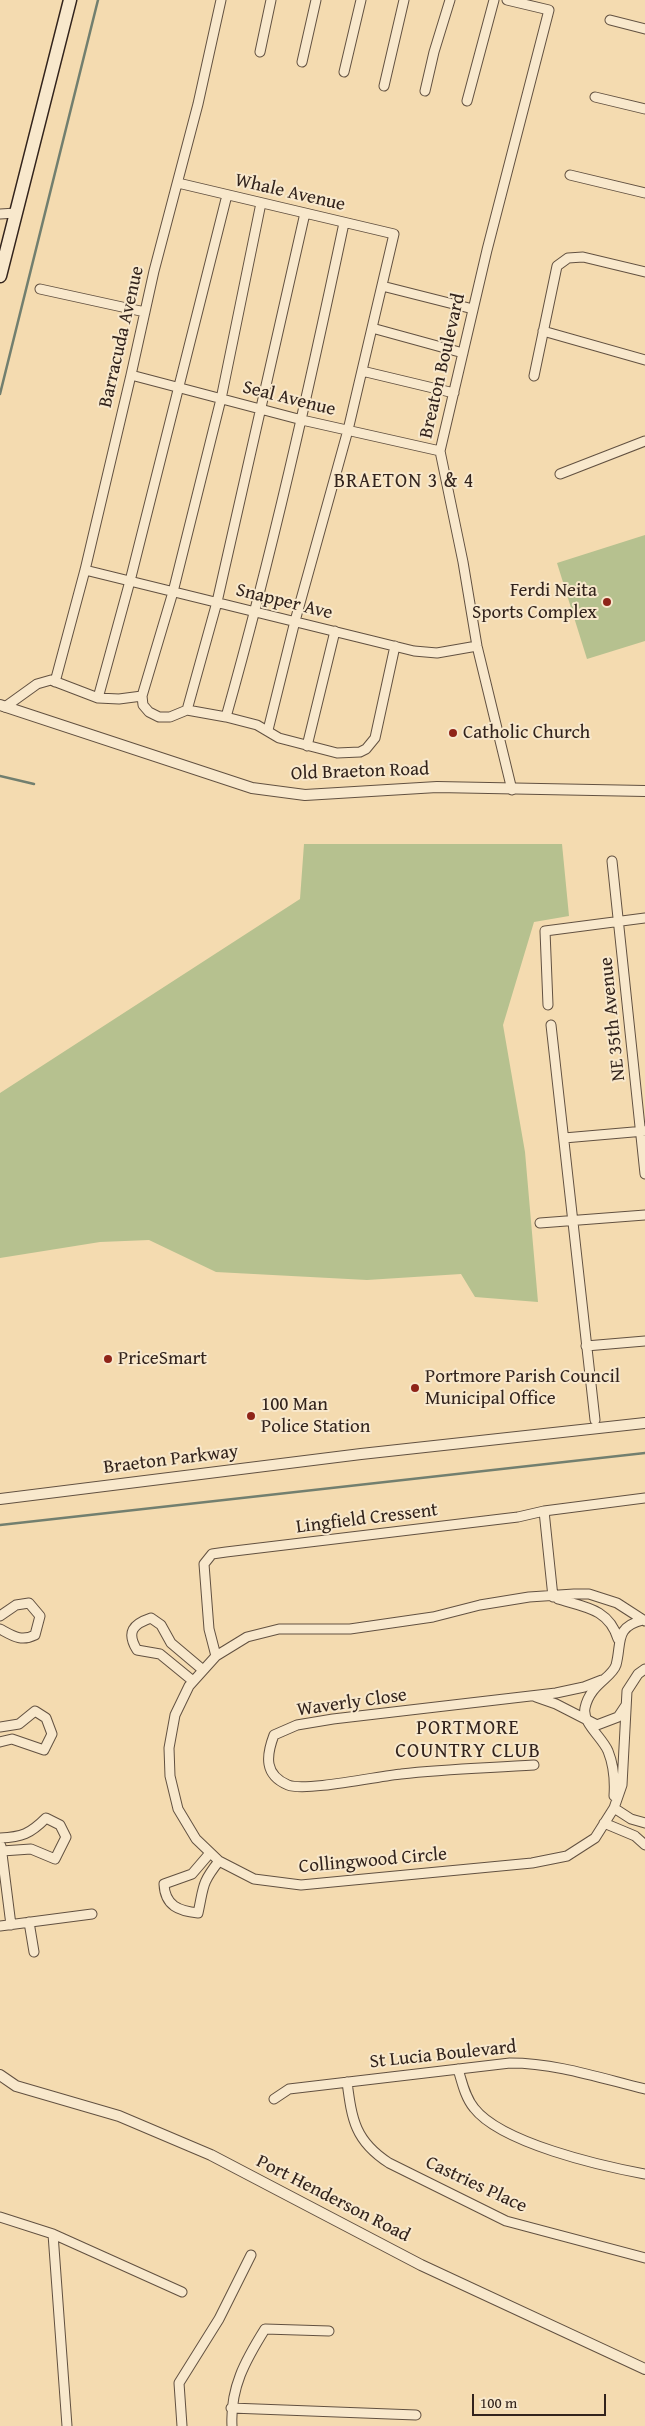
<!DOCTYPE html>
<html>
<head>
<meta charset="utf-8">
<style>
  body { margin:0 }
  #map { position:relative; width:645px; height:2426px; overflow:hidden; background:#f4dbb0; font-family:"Gentium Book Plus",serif }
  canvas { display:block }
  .scale { position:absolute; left:472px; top:2394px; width:134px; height:22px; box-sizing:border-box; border:2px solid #32231c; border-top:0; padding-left:6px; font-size:15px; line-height:18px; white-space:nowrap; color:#32231c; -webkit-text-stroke:4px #f8e8cc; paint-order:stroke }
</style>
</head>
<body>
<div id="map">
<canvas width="645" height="2426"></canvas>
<div class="scale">100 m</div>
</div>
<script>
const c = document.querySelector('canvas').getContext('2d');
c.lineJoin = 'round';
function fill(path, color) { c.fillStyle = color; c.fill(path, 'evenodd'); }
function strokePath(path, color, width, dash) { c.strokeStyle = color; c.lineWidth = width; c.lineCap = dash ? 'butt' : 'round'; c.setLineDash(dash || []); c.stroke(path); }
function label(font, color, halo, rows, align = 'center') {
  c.font = font + ' "Gentium Book Plus",serif'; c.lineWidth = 4; c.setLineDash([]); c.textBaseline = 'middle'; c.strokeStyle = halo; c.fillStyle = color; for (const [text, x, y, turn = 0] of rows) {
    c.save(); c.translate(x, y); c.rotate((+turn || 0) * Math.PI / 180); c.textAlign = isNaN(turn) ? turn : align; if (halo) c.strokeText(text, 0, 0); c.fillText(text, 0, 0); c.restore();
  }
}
fill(new Path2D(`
  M645,535V641L587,659L557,563Z
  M304,844H562L569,916L534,922L503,1025L525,1152L538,1302L475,1297L461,1274L367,1280L216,1272L149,1240L100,1242L0,1258V1093L300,899Z`), '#b6c18f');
strokePath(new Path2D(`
  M0,394L98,0
  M0,776L34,784
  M0,1525L645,1453`), '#727f6f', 2.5);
const minor = new Path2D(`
  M507,0L549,10L487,250L440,451L463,562L477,646L512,790
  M610,20L645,29
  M260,52L271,0
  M302,62L316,0
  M344,72L361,0
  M384,86L404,0
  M425,91L434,52L450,0
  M595,97L645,109
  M467,101L494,0
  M570,175L645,193
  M178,183L394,234L348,430L295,621L268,730
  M0,214L16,213
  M382,286L473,309
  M40,289L145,312
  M372,328L463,353
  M543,331L645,360
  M362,371L454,393
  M131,375L302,420L440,451
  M534,376L557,266L568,258L583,257L645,272
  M560,474L645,441
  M85,570L414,651L437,653L477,646
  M55,682L85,570L131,375L154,271L198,104L221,0
  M142,696L173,592L221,399L261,203
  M98,698L130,581L227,195
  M5,707L37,684L51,680L98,698L119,699L142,696L143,705L149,712L159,717H170L187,710L226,717L257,725L279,738L337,753L360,752L366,749L375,738L395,646
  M187,710L217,602L305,213
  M226,717C272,554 309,389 344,223
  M307,746L335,631
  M612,861L645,1174
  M548,1005L545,931L645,918
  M551,1025L595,1420
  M564,1138L645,1131
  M540,1223L645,1215
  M586,1346L645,1341
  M544,1511L645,1498
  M558,1599C585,1607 609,1609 618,1639
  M0,1616L16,1605L29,1603L40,1616L35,1635C21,1642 13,1636 0,1629
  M645,1621L617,1603L589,1594H574L529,1597L480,1605L433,1617L350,1629H279L247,1637L216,1656L189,1686L175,1715L169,1748L170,1776L178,1809L196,1839L219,1861L254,1879L301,1885L532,1863L567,1856L595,1838L614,1808L622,1785L627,1691L638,1674L645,1669
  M216,1656L209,1629L204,1564L212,1554L226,1552L518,1517L544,1511L553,1597
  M193,1681L160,1654L137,1650C126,1632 133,1624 151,1618L161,1625L171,1643L203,1670
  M536,1697L556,1704L597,1725L618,1717L626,1705
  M0,1727L19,1724L35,1711L46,1718L52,1734L44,1750L12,1739L0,1742
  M534,1765C489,1768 445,1769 401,1774C379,1776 305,1792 288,1785C264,1775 266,1756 274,1735L297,1725L333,1719L556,1693L584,1687L602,1680
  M614,1796C615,1781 614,1766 608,1751C602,1737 582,1723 585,1708C590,1684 612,1678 616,1665C622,1643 614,1627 643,1620
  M614,1808L631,1819L645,1823
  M604,1823L635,1836L645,1845
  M0,1838C22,1837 30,1834 46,1818L60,1825L66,1837L55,1859L31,1849L2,1851
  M1,1846L11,1925
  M210,1853L192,1874L164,1884C165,1906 179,1911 198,1913C204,1886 201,1884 219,1861
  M29,1922L34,1952
  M0,1926L92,1914
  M458,2069C462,2082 465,2097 474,2108C501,2143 601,2166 645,2174
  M347,2082C352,2120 355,2141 389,2163L506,2221L645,2258
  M274,2099L289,2089L510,2063C556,2063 600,2078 645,2089
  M0,2217L53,2234L182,2292
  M53,2234L67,2426
  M231,2408L416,2415
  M182,2426L179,2383L219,2319L251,2255
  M232,2426C230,2388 245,2361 265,2329L329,2331`);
const tertiary = new Path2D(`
  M0,705L252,788L305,795L437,787L645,791
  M0,1499L361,1454L645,1423
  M0,2075L16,2086L119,2116L211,2155L421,2265L645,2369`);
const secondary = new Path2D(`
  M0,276L70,0`);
strokePath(minor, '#625141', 11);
strokePath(tertiary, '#625141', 12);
strokePath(secondary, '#32231c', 15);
strokePath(minor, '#f8e8cc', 9);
strokePath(tertiary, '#f8e8cc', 10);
strokePath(secondary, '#f8e8cc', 12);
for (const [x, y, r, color] of [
  [607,602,5,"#8f2418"],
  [453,733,5,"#8f2418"],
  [108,1359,5,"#8f2418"],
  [415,1388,5,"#8f2418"],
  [251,1416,5,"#8f2418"]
]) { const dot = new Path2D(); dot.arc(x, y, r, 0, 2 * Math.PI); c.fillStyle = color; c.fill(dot); strokePath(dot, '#f8e8cc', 2); }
label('19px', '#32231c', '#f8e8cc', [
  ["Whale Avenue",290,193,13],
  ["Barracuda Avenue",122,337,-77],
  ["Breaton Boulevard",443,366,-77],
  ["Seal Avenue",289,399,14],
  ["Snapper Ave",284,602,14],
  ["Old Braeton Road",360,772,-2],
  ["NE 35th Avenue",613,1019,-96],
  ["Braeton Parkway",171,1460,-7],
  ["Lingfield Cressent",367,1519,-7],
  ["Waverly Close",352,1703,-8],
  ["Collingwood Circle",373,1861,-5],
  ["St Lucia Boulevard",443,2055,-6],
  ["Castries Place",476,2185,25],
  ["Port Henderson Road",333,2199,27]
]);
label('19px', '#32231c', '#f8e8cc', [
  ["Ferdi Neita",597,591,"right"],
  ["Sports Complex",597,613,"right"],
  ["Catholic Church",463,733],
  ["PriceSmart",118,1359],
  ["Portmore Parish Council",425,1377],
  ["Municipal Office",425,1399],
  ["100 Man",261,1405],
  ["Police Station",261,1427]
], 'left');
c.letterSpacing = '1px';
label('20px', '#32231c', '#f8e8cc', [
  ["BRAETON 3 & 4",404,482],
  ["PORTMORE",468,1729],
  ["COUNTRY CLUB",468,1752]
]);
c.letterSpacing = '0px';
</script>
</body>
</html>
